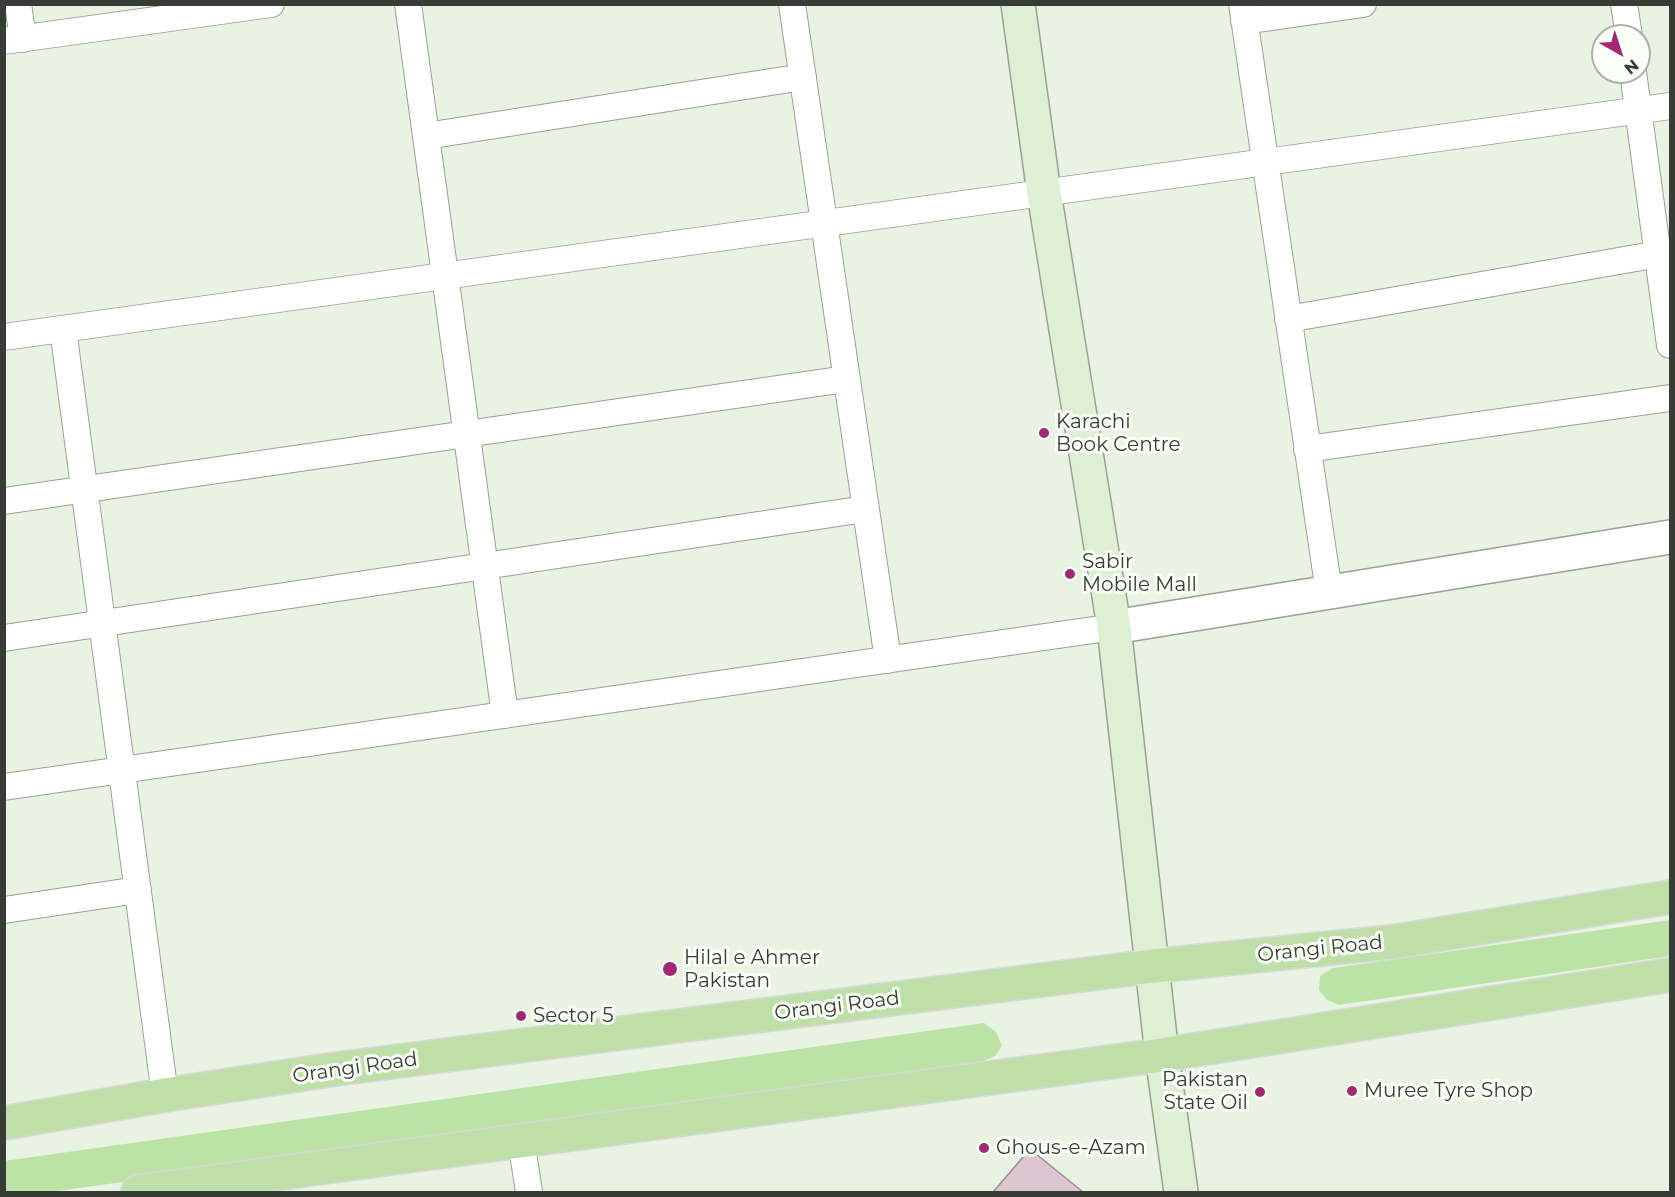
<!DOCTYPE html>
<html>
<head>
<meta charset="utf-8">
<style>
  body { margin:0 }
  #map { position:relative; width:1675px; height:1197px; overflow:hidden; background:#e9f3e2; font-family:Montserrat,sans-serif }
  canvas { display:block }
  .frame { position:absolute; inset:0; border:6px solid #383c36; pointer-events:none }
  .north { position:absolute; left:1591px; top:24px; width:60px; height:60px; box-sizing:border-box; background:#f9fff5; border:2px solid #acb1a9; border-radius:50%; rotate:141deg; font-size:16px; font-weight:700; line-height:24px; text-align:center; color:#383c36 }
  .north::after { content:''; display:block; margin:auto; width:21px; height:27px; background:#a62676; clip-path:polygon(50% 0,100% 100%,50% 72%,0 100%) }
</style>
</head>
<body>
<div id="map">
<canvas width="1675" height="1197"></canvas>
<div class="frame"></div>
<div class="north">N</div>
</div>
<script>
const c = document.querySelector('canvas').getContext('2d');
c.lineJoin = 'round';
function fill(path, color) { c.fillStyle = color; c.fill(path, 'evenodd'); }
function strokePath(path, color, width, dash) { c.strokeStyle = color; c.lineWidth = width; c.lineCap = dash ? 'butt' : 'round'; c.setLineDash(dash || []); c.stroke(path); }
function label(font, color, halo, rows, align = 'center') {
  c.font = font + ' Montserrat,sans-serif'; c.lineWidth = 6; c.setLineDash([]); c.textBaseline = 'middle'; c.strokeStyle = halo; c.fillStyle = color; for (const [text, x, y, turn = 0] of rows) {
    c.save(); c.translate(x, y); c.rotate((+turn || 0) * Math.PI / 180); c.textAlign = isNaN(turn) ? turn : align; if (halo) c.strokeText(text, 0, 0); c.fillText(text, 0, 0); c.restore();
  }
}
fill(new Path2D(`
  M1670,920V956L1339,1005L1327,1000L1319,990L1320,976L1333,968Z
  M984,1023L996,1032L1002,1046L995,1056L981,1062L51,1192H5L4,1161Z`), '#bde2a5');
const building = new Path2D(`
  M1030,1149L1083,1192H993Z`);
fill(building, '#dbc7d0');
strokePath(building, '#9d8a93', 1.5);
const minor = new Path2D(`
  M18,4L23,39
  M408,4L505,715
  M792,4L888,660
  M1242,4L1329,592
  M1624,4L1629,36
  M1244,21L1363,4
  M4,41L271,4
  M1633,72L1670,345
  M426,136L803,77
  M1288,319L1670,252
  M63,329L165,1095
  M4,337L1670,106
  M1307,449L1670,398
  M4,501L846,379
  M4,638L865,509
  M4,787L1114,627
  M4,910L138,890
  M521,1140L529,1192`);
const tertiary = new Path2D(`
  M1114,627L1670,537`);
const secondary = new Path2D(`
  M1018,4L1044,193L1114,627L1162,1055L1181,1192`);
const primary = new Path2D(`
  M4,1123L165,1095L336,1069L1153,966L1391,942L1670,897
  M138,1192L1162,1055L1670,975`);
strokePath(minor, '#98a292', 28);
strokePath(tertiary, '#98a292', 36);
strokePath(secondary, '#98a292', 36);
strokePath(primary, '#d7d8d7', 36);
strokePath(minor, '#fff', 26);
strokePath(tertiary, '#fff', 33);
strokePath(secondary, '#dfefd4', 33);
strokePath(primary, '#bfdfa8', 33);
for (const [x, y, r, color] of [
  [1044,433,6,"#a62676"],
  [1070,574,6,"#a62676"],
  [670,969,8,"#a62676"],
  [521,1016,6,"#a62676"],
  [1352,1091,6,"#a62676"],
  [1260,1092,6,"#a62676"],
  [984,1148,6,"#a62676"]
]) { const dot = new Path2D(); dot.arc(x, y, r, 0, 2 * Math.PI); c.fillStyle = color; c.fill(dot); strokePath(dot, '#f9fff5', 2); }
label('20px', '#383c36', '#f9fff5', [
  ["Karachi",1056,422],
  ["Book Centre",1056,445],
  ["Sabir",1082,562],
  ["Mobile Mall",1082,585],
  ["Hilal e Ahmer",684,958],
  ["Pakistan",684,981],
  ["Sector 5",533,1016],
  ["Pakistan",1248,1080,"right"],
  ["State Oil",1248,1103,"right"],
  ["Muree Tyre Shop",1364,1091],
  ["Ghous-e-Azam",996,1148]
], 'left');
label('20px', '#383c36', '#f9fff5', [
  ["Orangi Road",1320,949,-6],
  ["Orangi Road",837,1006,-7],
  ["Orangi Road",355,1068,-8]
]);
</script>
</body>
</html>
